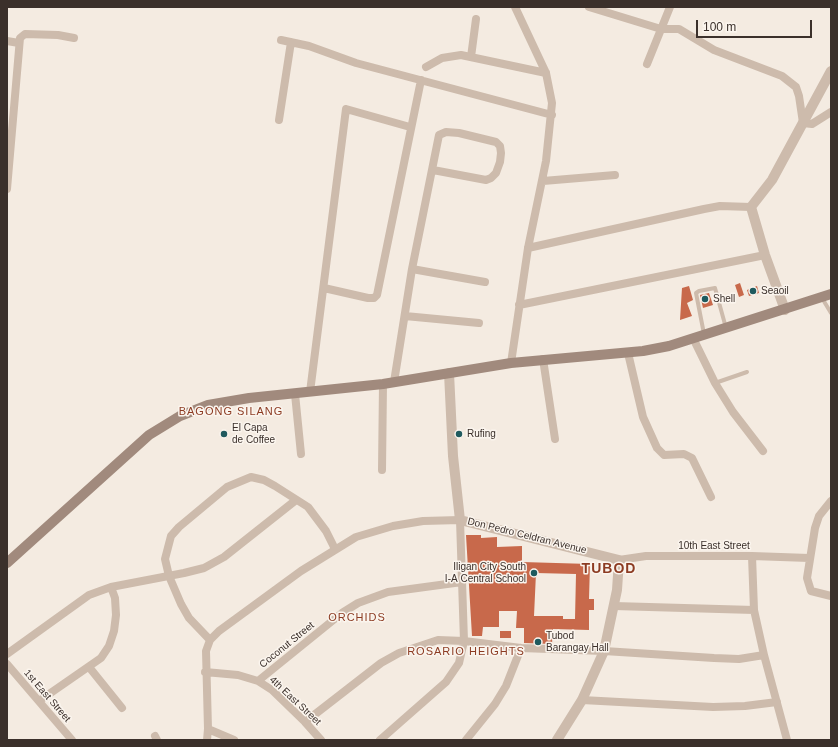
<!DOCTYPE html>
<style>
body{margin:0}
#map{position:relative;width:838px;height:747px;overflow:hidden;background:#f4ebe1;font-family:Arial,sans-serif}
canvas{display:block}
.frame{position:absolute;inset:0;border:8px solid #3b302b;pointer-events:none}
.scale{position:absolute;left:696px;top:20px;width:116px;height:18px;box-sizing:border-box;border:2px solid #3b302b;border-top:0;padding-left:5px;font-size:12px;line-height:14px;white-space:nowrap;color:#3b302b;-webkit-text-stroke:3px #fbf5ee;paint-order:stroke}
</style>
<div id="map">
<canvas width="838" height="747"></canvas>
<div class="frame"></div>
<div class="scale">100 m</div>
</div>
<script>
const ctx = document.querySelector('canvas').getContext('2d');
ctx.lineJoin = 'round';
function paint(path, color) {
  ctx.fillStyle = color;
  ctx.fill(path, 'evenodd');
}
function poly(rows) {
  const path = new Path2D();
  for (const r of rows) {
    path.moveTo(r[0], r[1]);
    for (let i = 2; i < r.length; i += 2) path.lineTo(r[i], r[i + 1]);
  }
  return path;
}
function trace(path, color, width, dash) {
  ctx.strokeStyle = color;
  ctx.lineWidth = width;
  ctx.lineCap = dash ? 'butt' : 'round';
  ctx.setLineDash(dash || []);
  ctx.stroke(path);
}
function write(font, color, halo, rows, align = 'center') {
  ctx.font = font + ' Arial,sans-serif';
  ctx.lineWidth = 3;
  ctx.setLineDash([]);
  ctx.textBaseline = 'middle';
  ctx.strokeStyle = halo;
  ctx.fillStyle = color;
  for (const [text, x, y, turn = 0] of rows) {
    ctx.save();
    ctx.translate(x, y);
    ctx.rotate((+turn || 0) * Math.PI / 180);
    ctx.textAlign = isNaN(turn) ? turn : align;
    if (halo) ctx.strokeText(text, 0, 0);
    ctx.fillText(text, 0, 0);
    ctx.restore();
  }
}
paint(poly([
 [740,283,744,295,739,297,735,285],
 [689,286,693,300,687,303,692,316,680,320,682,288],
 [757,286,759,293,749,296,747,290],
 [709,293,713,305,703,308,700,295],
 [466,535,481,535,481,538,497,537,497,547,522,546,522,562,590,564,589,599,594,599,594,610,589,610,589,630,553,629,552,644,524,643,524,628,516,628,517,611,499,611,499,627,483,627,482,636,472,636],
 [536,573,576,574,575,619,563,619,563,616,534,616],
 [500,631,511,631,511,638,500,638]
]), '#c8694b');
trace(poly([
 [822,298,831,313],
 [704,334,696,293,699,291,715,288,726,328],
 [715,383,747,372]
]), '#cdbbac', 4);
trace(poly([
 [589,7,661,29,679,29,714,50,782,76,796,87,799,96,803,123,812,124,831,112],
 [281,40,309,46,356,63,552,115],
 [7,41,19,43],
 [471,57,476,19],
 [647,64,670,7],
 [426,67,442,58,461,55,546,73],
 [279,120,291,42],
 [543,181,615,175],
 [7,189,20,38,25,34,58,35,74,38],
 [528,248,704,209,720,206,751,207],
 [412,269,485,282],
 [324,288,368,298,374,298,377,295,421,80],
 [519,305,765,255],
 [405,316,479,323],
 [693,338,715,383,733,412,763,451],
 [628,353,643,417,657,448,664,455,684,454,692,458,711,497],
 [543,359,555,439],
 [511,363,528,248,546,161,552,103,546,73,515,7],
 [394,382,412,269,439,135,446,132,459,133,496,142,500,146,501,153,500,162,496,173,491,178,486,180,433,170],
 [310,392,346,109,410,127],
 [295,394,301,454],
 [382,470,383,384],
 [831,501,819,516,815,528,807,578,811,591,831,596],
 [752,556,754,610,764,655,787,740],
 [619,560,646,556,752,556,809,558],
 [614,606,754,610],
 [210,640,189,618,181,604,169,576,165,559,171,536,179,527,227,487,251,477,264,480,275,486,308,507,326,531,335,549],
 [7,654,89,595,111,587,184,573,204,568,224,557,296,500],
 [7,664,72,740],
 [89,667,122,708],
 [205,672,238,675,258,681,272,690,305,722,321,740],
 [258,681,342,613,358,603,388,592,462,582],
 [582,700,713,707,745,706,777,702],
 [39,701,101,658,109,646,114,631,116,615,115,598,111,587],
 [305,722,381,663,399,653,438,640,464,641,521,648,604,651,714,658,739,659,764,655],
 [208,729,234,740],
 [155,736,157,740],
 [207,740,208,729,206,651,210,640,219,631,301,571,356,537,393,526,423,521,460,520,464,641,459,663,446,682,380,740],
 [466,740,495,704,506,686,521,648]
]), '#cdbbac', 8);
trace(poly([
 [785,310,765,255,751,207,772,180,831,71],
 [449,373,453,456,460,520,619,560,617,590,604,651,582,700,557,740]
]), '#cdbbac', 10);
trace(poly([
 [7,563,149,435,180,416,208,405,249,398,383,384,511,363,643,351,669,346,831,294]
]), '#a18a7d', 10);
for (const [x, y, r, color] of [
 [753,291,4,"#1f5a5e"],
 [705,299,4,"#1f5a5e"],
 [224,434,4,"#1f5a5e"],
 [459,434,4,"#1f5a5e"],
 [534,573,4,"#1f5a5e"],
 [538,642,4,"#1f5a5e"]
]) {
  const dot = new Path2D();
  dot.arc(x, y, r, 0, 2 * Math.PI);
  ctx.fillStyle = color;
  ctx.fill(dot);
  trace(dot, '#fbf5ee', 1.5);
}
write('10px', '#3b302b', '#fbf5ee', [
 ["Seaoil",761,291],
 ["Shell",713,299],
 ["El Capa",232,428],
 ["de Coffee",232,440],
 ["Rufing",467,434],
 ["Iligan City South",526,567,"right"],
 ["I-A Central School",526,579,"right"],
 ["Tubod",546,636],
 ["Barangay Hall",546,648]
], 'left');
write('10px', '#3b302b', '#fbf5ee', [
 ["Don Pedro Celdran Avenue",527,536,14],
 ["10th East Street",714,546],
 ["Coconut Street",287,645,-39],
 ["1st East Street",47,696,49],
 ["4th East Street",295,701,43]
]);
ctx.letterSpacing = '1px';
write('11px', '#8c3b22', '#fbf5ee', [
 ["BAGONG SILANG",231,412],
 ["ORCHIDS",357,618],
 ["ROSARIO HEIGHTS",466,652]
]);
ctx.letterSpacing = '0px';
ctx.letterSpacing = '1px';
write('bold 14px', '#8c3b22', '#fbf5ee', [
 ["TUBOD",609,569]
]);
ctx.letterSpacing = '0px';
</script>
